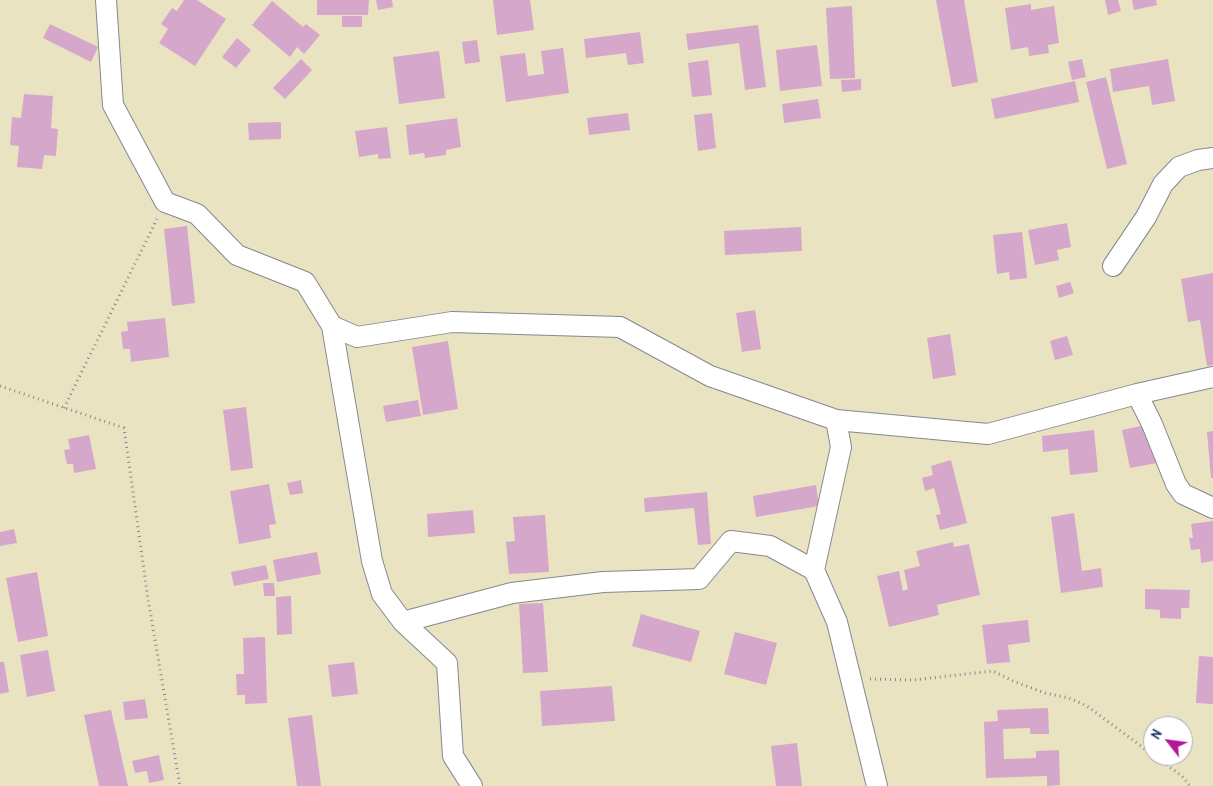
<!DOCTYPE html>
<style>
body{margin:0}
#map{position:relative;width:1213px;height:786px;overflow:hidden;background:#eae3c1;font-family:"Patrick Hand",sans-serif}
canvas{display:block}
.north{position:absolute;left:1143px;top:716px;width:50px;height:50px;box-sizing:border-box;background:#fff;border:1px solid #a4acbf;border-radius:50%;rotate:300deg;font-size:14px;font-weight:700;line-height:20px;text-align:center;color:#1b2f5e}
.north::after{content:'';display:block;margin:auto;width:18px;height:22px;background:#b5179e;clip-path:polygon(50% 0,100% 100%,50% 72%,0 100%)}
</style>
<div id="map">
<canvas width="1213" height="786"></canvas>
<div class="north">N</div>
</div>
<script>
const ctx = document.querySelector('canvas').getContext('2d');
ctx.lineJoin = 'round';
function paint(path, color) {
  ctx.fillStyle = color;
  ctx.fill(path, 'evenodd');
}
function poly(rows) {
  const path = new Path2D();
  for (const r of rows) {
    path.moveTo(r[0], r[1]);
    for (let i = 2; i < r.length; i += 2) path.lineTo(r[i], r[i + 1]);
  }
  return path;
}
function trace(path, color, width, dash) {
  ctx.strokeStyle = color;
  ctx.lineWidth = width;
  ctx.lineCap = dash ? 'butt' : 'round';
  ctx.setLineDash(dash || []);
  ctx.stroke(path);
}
paint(poly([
 [184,0,197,0,226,19,195,66,159,43,168,29,161,24,172,8,177,11],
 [317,0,369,0,368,15,317,15],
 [376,0,392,0,393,7,378,10],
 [493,0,530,0,534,30,497,35],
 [936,0,964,0,978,82,952,87],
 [1105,0,1118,0,1121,11,1108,15],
 [1132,0,1156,0,1157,5,1134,10],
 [272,1,303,27,306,24,320,35,304,54,297,47,290,57,252,25],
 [1031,4,1031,10,1054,6,1059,43,1048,45,1049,53,1029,56,1028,47,1011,50,1005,8],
 [852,6,855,78,830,79,826,8],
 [342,16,362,16,362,27,342,27],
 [50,24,98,47,91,62,43,38],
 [758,25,766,87,745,90,739,43,688,50,686,34],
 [640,32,644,63,628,65,626,53,586,58,584,39],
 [237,38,251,50,236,68,222,57],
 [477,40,480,62,465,64,462,42],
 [817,45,822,86,780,91,776,50],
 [563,48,569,93,506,102,500,56,525,53,528,76,544,74,541,51],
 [439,51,445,98,399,104,393,57],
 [301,59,312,70,285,99,273,88],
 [1082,59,1086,77,1072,80,1068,62],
 [1168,59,1175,101,1152,105,1149,86,1113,92,1110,69],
 [708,60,712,95,692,97,688,63],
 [1106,77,1127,164,1107,169,1086,82],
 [861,79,861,90,842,92,841,80],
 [1075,81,1079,102,995,119,991,99],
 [24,94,53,96,51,128,58,129,56,156,44,155,42,169,17,167,19,146,10,145,12,117,21,118],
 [818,99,821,118,784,123,782,104],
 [628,113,630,130,589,135,587,118],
 [712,113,716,148,698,151,694,115],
 [457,118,461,147,446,150,446,155,425,158,424,153,409,155,406,125],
 [281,122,281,139,249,140,248,123],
 [387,127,391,158,378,159,378,154,359,157,355,131],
 [1067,223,1071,247,1057,250,1059,260,1035,265,1028,230],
 [187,226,195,303,172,306,164,229],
 [801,227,802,251,725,255,724,231],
 [1022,232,1027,278,1010,280,1009,272,997,274,993,235],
 [1213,273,1213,365,1207,366,1200,320,1188,322,1181,279],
 [1070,282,1074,293,1059,298,1056,286],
 [755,310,761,349,742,352,736,313],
 [165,318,169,357,131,362,130,349,123,349,121,332,128,331,127,322],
 [950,334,956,375,933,379,927,338],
 [1067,336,1073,355,1055,360,1050,341],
 [448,341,458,409,423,415,412,347],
 [418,400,421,416,386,422,383,406],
 [246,407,253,468,231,471,223,410],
 [1150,424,1157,463,1130,468,1122,430],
 [1094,430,1098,472,1070,475,1068,449,1043,452,1042,436],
 [1213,431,1213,478,1211,478,1207,432],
 [89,435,96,469,74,473,73,464,67,464,64,450,70,449,68,439],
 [951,460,967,523,940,530,936,515,941,514,934,488,925,491,922,478,933,475,931,466],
 [301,480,303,493,290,495,287,483],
 [269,484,276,524,269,525,271,538,239,544,230,491],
 [816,485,819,506,756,517,753,496],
 [707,492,711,544,698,545,694,508,645,512,644,498],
 [473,510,475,533,428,537,427,514],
 [1074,513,1082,571,1101,568,1103,587,1061,593,1051,517],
 [545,515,549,572,509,574,506,542,515,541,513,517],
 [1213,521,1213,561,1201,563,1200,549,1191,550,1189,538,1193,538,1191,524],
 [14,529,17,543,0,546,0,532],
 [953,542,954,547,969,544,980,595,937,605,939,615,889,627,877,576,899,571,903,591,908,589,904,570,920,566,916,551],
 [317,552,321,574,277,582,273,560],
 [266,565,269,579,234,586,231,572],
 [37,572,48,636,18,642,6,578],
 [263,583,274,583,275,596,264,596],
 [1145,589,1190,590,1189,608,1181,608,1181,619,1160,618,1160,610,1145,609],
 [291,596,292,634,277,635,276,597],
 [543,603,548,672,523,673,519,604],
 [641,614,700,631,691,662,632,646],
 [1028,620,1030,642,1008,645,1010,662,987,664,982,625],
 [735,632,777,643,766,685,724,674],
 [265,637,267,703,245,704,245,695,237,695,236,674,244,674,243,638],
 [48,650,55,691,27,697,20,655],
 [1199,656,1213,657,1213,704,1196,703],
 [0,662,4,662,9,692,0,694],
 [354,662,358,694,332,697,328,665],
 [612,686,615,721,542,726,540,691],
 [145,699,148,718,125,720,123,702],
 [1048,708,1049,734,1030,734,1030,728,1003,729,1004,759,1036,758,1036,751,1059,750,1060,785,1047,786,1047,776,986,778,984,722,998,721,997,710],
 [111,710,128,786,99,786,84,715],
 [312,715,321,786,297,786,288,718],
 [797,743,802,786,776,786,771,746],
 [159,755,164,780,149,783,147,771,135,773,132,761]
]), '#d5a7ca');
const street = poly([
 [106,0,113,105,165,202,197,214,237,255,305,282,332,326,357,337,452,322,620,327,710,376,836,420,988,434,1137,394,1213,377],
 [1113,266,1146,217,1163,184,1179,167,1198,160,1213,158],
 [332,326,372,561,382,594,403,622,447,663,453,756,472,786],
 [1137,394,1152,424,1176,484,1183,494,1213,508],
 [836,420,841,447,814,570,837,622,877,786],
 [403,622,512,593,603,582,699,579,731,541,770,546,814,570]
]);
trace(street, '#828990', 22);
trace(poly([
 [0,386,124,428,148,599,180,786],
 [64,408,157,219],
 [870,679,913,680,993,671,1013,681,1045,693,1069,698,1087,706,1153,755],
 [1154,756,1182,776,1190,786]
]), '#828990', 3, [1, 4]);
trace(street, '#fff', 20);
</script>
